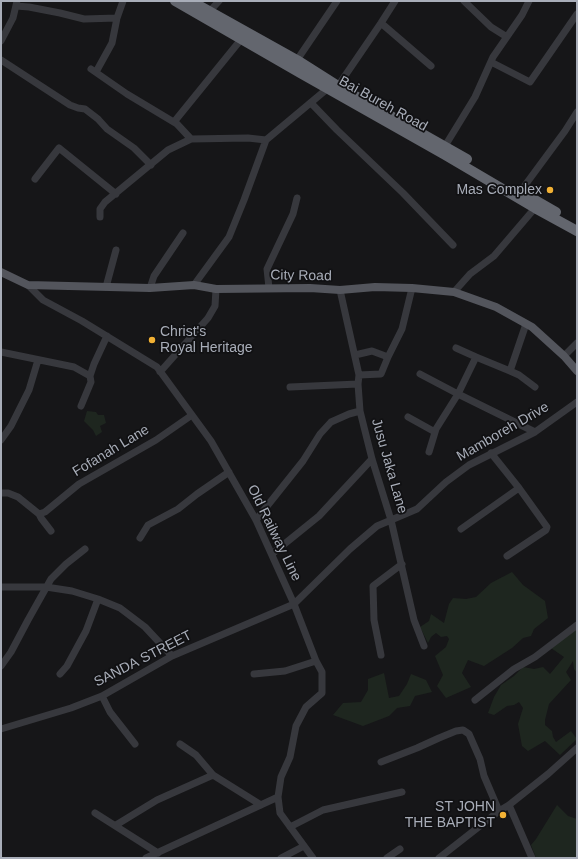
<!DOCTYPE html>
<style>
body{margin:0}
#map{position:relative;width:578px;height:859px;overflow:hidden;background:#161618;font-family:Helvetica,sans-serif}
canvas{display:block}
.frame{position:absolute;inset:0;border:2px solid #a8adb8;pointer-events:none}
</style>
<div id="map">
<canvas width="578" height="859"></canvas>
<div class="frame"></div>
</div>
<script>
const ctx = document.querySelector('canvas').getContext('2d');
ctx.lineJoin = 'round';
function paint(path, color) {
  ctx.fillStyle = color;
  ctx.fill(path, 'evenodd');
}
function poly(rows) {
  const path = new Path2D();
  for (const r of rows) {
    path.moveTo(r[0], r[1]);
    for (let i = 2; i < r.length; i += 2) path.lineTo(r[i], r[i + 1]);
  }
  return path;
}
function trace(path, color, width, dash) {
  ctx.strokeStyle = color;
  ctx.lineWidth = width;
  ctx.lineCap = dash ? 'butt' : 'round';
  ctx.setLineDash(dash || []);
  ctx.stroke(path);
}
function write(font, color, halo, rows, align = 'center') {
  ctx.font = font + ' Helvetica,sans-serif';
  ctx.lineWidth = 3.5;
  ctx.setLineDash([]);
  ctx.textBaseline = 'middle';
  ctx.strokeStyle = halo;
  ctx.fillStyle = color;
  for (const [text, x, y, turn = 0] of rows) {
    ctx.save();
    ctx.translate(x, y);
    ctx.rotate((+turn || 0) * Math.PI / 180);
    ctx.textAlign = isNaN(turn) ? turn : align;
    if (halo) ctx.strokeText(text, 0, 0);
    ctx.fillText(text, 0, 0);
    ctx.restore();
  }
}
paint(poly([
 [87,411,96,412,98,415,104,415,106,423,100,426,102,432,96,436,93,430,84,421],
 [512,572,523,585,545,601,548,618,534,629,531,636,523,638,512,648,484,666,468,660,462,673,471,687,446,698,437,686,443,675,435,656,446,647,449,639,447,636,441,637,436,633,431,637,428,643,420,627,429,621,431,614,444,623,449,604,453,598,466,599,476,597,491,583],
 [577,627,577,673,574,669,573,661,566,672,571,680,549,704,545,720,545,725,552,731,553,737,556,742,571,731,577,739,560,755,545,741,528,751,522,746,518,724,523,708,519,702,514,705,507,706,494,715,488,713,494,697,501,685,514,676,523,667,534,669,543,667,550,674,564,657,551,648],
 [384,673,389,698,399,696,407,684,411,674,426,680,432,692,415,696,410,706,397,708,389,716,363,726,333,715,343,703,361,702,368,690,368,679],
 [557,805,568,816,577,819,577,858,536,858,531,845,536,839]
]), '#1e261f');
trace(poly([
 [464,1,491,27,507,37],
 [16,6,29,7,60,13,84,19,117,18],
 [209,12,219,1],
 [381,23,431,66],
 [1,41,13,18,17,1],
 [1,60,70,105,78,108,85,109,98,119,107,129,134,148,151,165],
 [297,60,337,1],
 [491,62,530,82,577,14],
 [91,69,127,94,177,124,191,139],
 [96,72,112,43,117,18,123,1],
 [338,86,381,23,395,1],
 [311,103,337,130,403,193,453,245],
 [174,122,243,37],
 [445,146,475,97,493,57,522,15,529,1],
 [35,179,59,148,116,194],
 [520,192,565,131,577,112],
 [100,217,100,209,105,202,168,150,191,139,248,138,266,140,327,89],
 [28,285,43,300,82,321,157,367,211,441,256,520,294,604,316,661,322,672,322,693,306,707,296,726,290,757,281,777,278,797,280,813,313,858],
 [194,285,229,237,244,200,266,140],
 [106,287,116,250],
 [150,288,154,276,183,233],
 [269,288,267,269,293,214,297,198],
 [340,290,359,375,358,384,360,411,372,459,391,520,414,620,424,646],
 [454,292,470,274,494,256,535,208],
 [456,348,476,357],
 [1,352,74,367,90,376],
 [355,355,372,351,388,357,381,374,359,375],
 [564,356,577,343],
 [388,357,402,329,412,288],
 [510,371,519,375,535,387],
 [160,372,208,318,215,306,216,289],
 [420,374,458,394,476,357,510,371,526,324],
 [290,387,358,384],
 [81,406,91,382,90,376,94,364,107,336],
 [408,417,435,432],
 [1,440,11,426,29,390,38,360],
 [429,452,436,429,458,394,535,432],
 [1,493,8,493,18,497,39,514,45,512,79,484,156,440,192,415],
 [39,514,41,518,51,531],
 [256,520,303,461,320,434,331,422,349,414,360,411],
 [461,529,519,488,491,453],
 [140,538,148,525,178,509,197,494,229,472],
 [272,554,319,516,372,459],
 [507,556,546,530,547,527,519,488],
 [1,587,46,587,72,591,98,599,120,608,145,627,172,656],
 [381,655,374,620,373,586,402,564],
 [1,666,11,652,28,620,51,579,66,564,85,549],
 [60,674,67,666,86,631,98,599],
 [254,674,285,671,316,661],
 [102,696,110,712,135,744],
 [475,700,514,669,535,657,577,625],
 [1,729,71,708,102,696,172,656,294,604,350,549,377,526,417,509,446,482,469,465,535,432,577,402],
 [180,744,196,755,213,775],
 [381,762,417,748,439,738,456,731,463,730,469,734,480,759,484,776,499,811],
 [509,805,532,858],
 [95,813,158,853],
 [116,825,157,800,213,775,261,805],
 [290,827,323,810,402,792],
 [146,858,278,797],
 [281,858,304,846],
 [387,858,400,849],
 [439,858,499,811,509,805,548,774,577,748]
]), '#37383d', 7);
trace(poly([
 [1,272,28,285,150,288,194,285,216,289,310,288,340,290,375,287,412,288,454,292,496,307,532,327,564,356,577,371]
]), '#53555c', 8);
trace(poly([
 [175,1,300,73,445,155,535,208,577,231],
 [191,1,297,60,338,86,467,159],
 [523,193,556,212]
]), '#63666e', 10);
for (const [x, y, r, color] of [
 [550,190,4,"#f2b134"],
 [152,340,4,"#f2b134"],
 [503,815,4,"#f2b134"]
]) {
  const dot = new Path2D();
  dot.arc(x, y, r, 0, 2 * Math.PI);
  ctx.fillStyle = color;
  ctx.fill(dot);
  trace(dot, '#111113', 1.5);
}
write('14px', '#a8adb8', '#111113', [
 ["Bai Bureh Road",383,104,29],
 ["City Road",301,276,1],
 ["Mamboreh Drive",503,432,-30],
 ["Fofanah Lane",111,451,-31],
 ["Jusu Jaka Lane",389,466,74],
 ["Old Railway Line",274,533,64],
 ["SANDA STREET",143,659,-27]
]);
write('14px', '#a8adb8', '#111113', [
 ["Mas Complex",542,190],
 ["Christ's",160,332,"left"],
 ["Royal Heritage",160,348,"left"],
 ["ST JOHN",495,807],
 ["THE BAPTIST",495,823]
], 'right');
</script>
